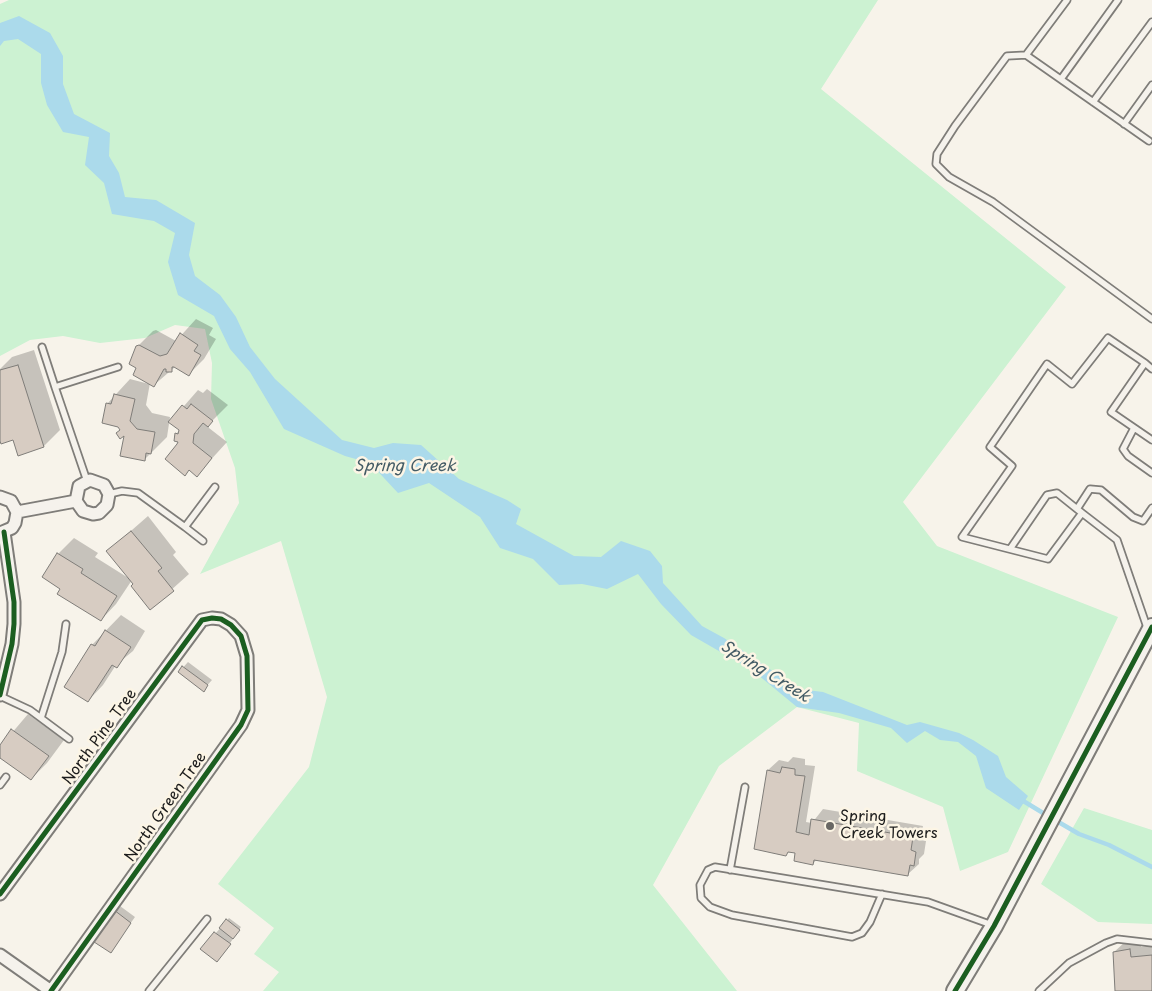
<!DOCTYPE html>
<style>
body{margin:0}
canvas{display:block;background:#f7f3ea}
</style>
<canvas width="1152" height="991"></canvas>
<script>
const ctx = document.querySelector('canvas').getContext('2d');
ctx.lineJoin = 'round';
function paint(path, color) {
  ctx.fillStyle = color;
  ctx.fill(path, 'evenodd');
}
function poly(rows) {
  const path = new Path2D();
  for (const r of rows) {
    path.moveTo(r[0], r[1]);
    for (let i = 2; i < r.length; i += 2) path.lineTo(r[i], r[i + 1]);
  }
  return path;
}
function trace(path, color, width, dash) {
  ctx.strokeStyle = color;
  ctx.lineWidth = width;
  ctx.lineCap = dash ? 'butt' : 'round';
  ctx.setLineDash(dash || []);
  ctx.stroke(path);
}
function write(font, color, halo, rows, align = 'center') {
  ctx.font = font + ' "Playpen Sans",sans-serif';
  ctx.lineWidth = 5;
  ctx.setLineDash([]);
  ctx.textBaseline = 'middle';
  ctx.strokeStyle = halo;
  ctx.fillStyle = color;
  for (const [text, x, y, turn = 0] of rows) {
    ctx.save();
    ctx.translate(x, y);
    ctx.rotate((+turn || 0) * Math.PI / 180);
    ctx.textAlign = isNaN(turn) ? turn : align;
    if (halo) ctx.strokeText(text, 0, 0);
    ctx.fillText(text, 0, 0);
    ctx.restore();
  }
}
paint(poly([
 [9,0,878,0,821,89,1066,287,903,502,937,546,1118,617,1008,852,960,871,943,807,857,771,859,723,797,707,719,766,653,885,737,991,263,991,279,972,254,954,274,928,218,884,309,767,327,697,281,541,200,574,239,503,235,468,211,399,212,363,205,329,175,325,145,338,100,343,63,336,30,340,0,356,0,4],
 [1084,808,1152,830,1152,924,1098,922,1041,884]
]), '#ccf2d2');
paint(poly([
 [19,16,50,33,63,56,63,84,74,114,110,133,109,156,119,173,125,197,156,200,195,223,189,255,195,276,220,295,236,317,250,347,275,379,342,440,374,448,393,443,421,445,459,479,507,500,521,509,516,524,574,556,601,557,621,541,650,551,662,566,663,583,702,626,724,638,799,689,823,692,907,725,920,722,959,733,973,740,998,756,1006,777,1028,796,1019,810,986,788,976,756,958,742,940,740,925,731,907,743,891,728,839,713,797,707,752,670,691,635,661,604,638,574,607,589,582,584,559,585,533,559,500,548,480,517,429,483,398,493,370,463,345,456,284,429,250,372,230,349,214,316,178,295,168,262,175,233,154,221,112,214,104,183,85,165,89,137,63,132,47,105,41,83,41,54,18,39,4,41,0,46,0,23]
]), '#abdaeb');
paint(poly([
 [196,319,213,328,209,335,216,339,204,359,188,375,175,367,154,385,150,383,146,405,152,413,170,417,167,437,144,460,121,430,107,404,130,379,149,384,138,368,137,347,153,331,156,330,176,341],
 [34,350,60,430,44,446,19,454,14,438,0,437,0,369,12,357],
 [207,389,228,405,209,424,209,428,227,442,197,475,179,444,176,434,180,430,170,422,198,390,203,393],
 [148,516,176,552,173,555,189,574,150,609,132,580,116,604,101,620,62,589,58,554,74,538,98,553,95,557,130,579,108,551],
 [121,615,145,631,133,651,116,665,103,685,88,701,92,645],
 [188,662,212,680,203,690,179,672],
 [28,714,64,740,47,763,31,779,0,756,0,747],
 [793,757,805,759,805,765,815,766,806,822,812,823,823,809,923,826,920,840,926,841,924,854,919,859,919,864,908,874,817,859,813,864,796,852,789,851,786,854,755,848,768,770,779,760,788,762],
 [120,906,135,917,110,952,115,911],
 [229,918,241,927,222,955,202,949],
 [1140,939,1141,947,1152,946,1152,991,1116,991,1114,952,1125,942]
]), '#0003');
trace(poly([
 [1020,799,1048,816],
 [1055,820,1079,834,1109,845,1152,867]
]), '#abdaeb', 4.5);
const building = poly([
 [180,333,198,345,194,351,201,355,189,376,174,367,172,367,172,372,166,372,166,369,164,369,154,387,133,375,136,368,129,364,136,346,139,345,160,356,167,354,180,333],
 [18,365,44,447,18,456,13,440,1,444,0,441,0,370,18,365],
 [114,394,135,399,130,421,137,429,155,432,151,454,146,453,145,461,120,456,124,436,120,439,116,433,120,430,118,427,102,423,106,403,111,404,114,394],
 [191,404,213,421,208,427,203,423,194,434,193,443,212,458,197,477,189,470,185,476,165,459,177,444,178,442,174,441,175,433,178,434,179,430,168,422,182,405,187,409,191,404],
 [131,531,162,568,158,571,174,591,150,610,131,586,133,584,106,551,131,531],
 [57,553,83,569,81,573,117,596,101,621,57,594,60,589,42,577,57,553],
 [105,630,131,647,117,668,112,665,88,702,64,687,91,644,95,646,105,630],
 [182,666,208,685,204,692,178,672,182,666],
 [11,729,49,756,31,780,0,758,0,745,11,729],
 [782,767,795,769,795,775,805,776,796,832,809,835,811,819,913,837,911,850,916,852,914,866,910,865,908,876,814,860,813,865,794,861,795,853,788,852,786,856,754,849,767,770,780,773,782,767],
 [114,910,131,923,111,953,91,940,114,910],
 [226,919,240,930,233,939,219,928,226,919],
 [214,932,231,944,217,962,200,949,214,932],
 [1130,949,1131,957,1152,955,1152,991,1115,991,1113,952,1130,949]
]);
paint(building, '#d7ccc2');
trace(building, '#7f7d79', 1);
const lane = poly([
 [1067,0,1026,55,1149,141],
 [1026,55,1007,56,955,126,937,154,936,164,949,177,993,202,1152,319],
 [1061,79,1118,0],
 [1093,102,1152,22],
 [1124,124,1152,85],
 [42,347,55,387],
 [1145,363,1152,369],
 [1134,428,1123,449,1128,456,1152,473],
 [87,481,55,387,118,367],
 [109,494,122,491,138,493,185,527,215,487],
 [1077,509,1090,489,1101,490,1133,517,1143,521,1152,508],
 [185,527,203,541],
 [1010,549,1047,495,1057,493,1082,513],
 [1148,630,1117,540,1082,513,1048,559,962,537,1012,466,990,447,1047,364,1072,384,1108,338,1145,363,1111,412,1152,440],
 [0,696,30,710,69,739],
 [41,718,62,652,66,624],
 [0,785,6,777],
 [730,870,745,787],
 [882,894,870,922,862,933,852,937,732,915,710,907,701,898,700,885,708,870,715,867,928,902,992,925],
 [149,991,207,919],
 [1039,991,1069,963,1106,943,1117,939,1152,943]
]);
const street = poly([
 [0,497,11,501,17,512,15,523,12,528,0,533],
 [17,512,76,501,79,486,90,480,104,485,109,494,107,505,99,513,93,514,83,511,76,501],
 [0,695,12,644,14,624,14,602,4,532],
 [0,894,202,620,212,618,221,619,231,625,241,636,247,656,248,710,241,725,51,991],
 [0,955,51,991]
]);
const secondary = poly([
 [955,991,994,926,1152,627]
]);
trace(lane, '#7f7d79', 9);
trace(street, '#7f7d79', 15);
trace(secondary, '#7f7d79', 20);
trace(lane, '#f5f2ec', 5.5);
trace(street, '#f5f2ec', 11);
trace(secondary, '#f5f2ec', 16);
trace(poly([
 [0,695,12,644,14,624,14,602,4,532],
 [0,894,202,620,212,618,221,619,231,625,241,636,247,656,248,710,241,725,51,991],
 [955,991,994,926,1152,627]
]), '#1b5e20', 5);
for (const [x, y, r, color] of [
 [830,826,5,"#696764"]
]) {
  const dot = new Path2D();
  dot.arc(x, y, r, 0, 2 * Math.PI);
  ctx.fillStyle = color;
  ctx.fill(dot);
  trace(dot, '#fcf5e5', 2);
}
write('15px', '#1c1c1c', '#fcf5e5', [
 ["North Pine Tree",100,737,-54],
 ["North Green Tree",166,807,-55]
]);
write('15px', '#1c1c1c', '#fcf5e5', [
 ["Spring",840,817],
 ["Creek Towers",840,834]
], 'left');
write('italic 16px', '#435b65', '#fcf5e5', [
 ["Spring Creek",405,467],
 ["Spring Creek",765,672,32]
]);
</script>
